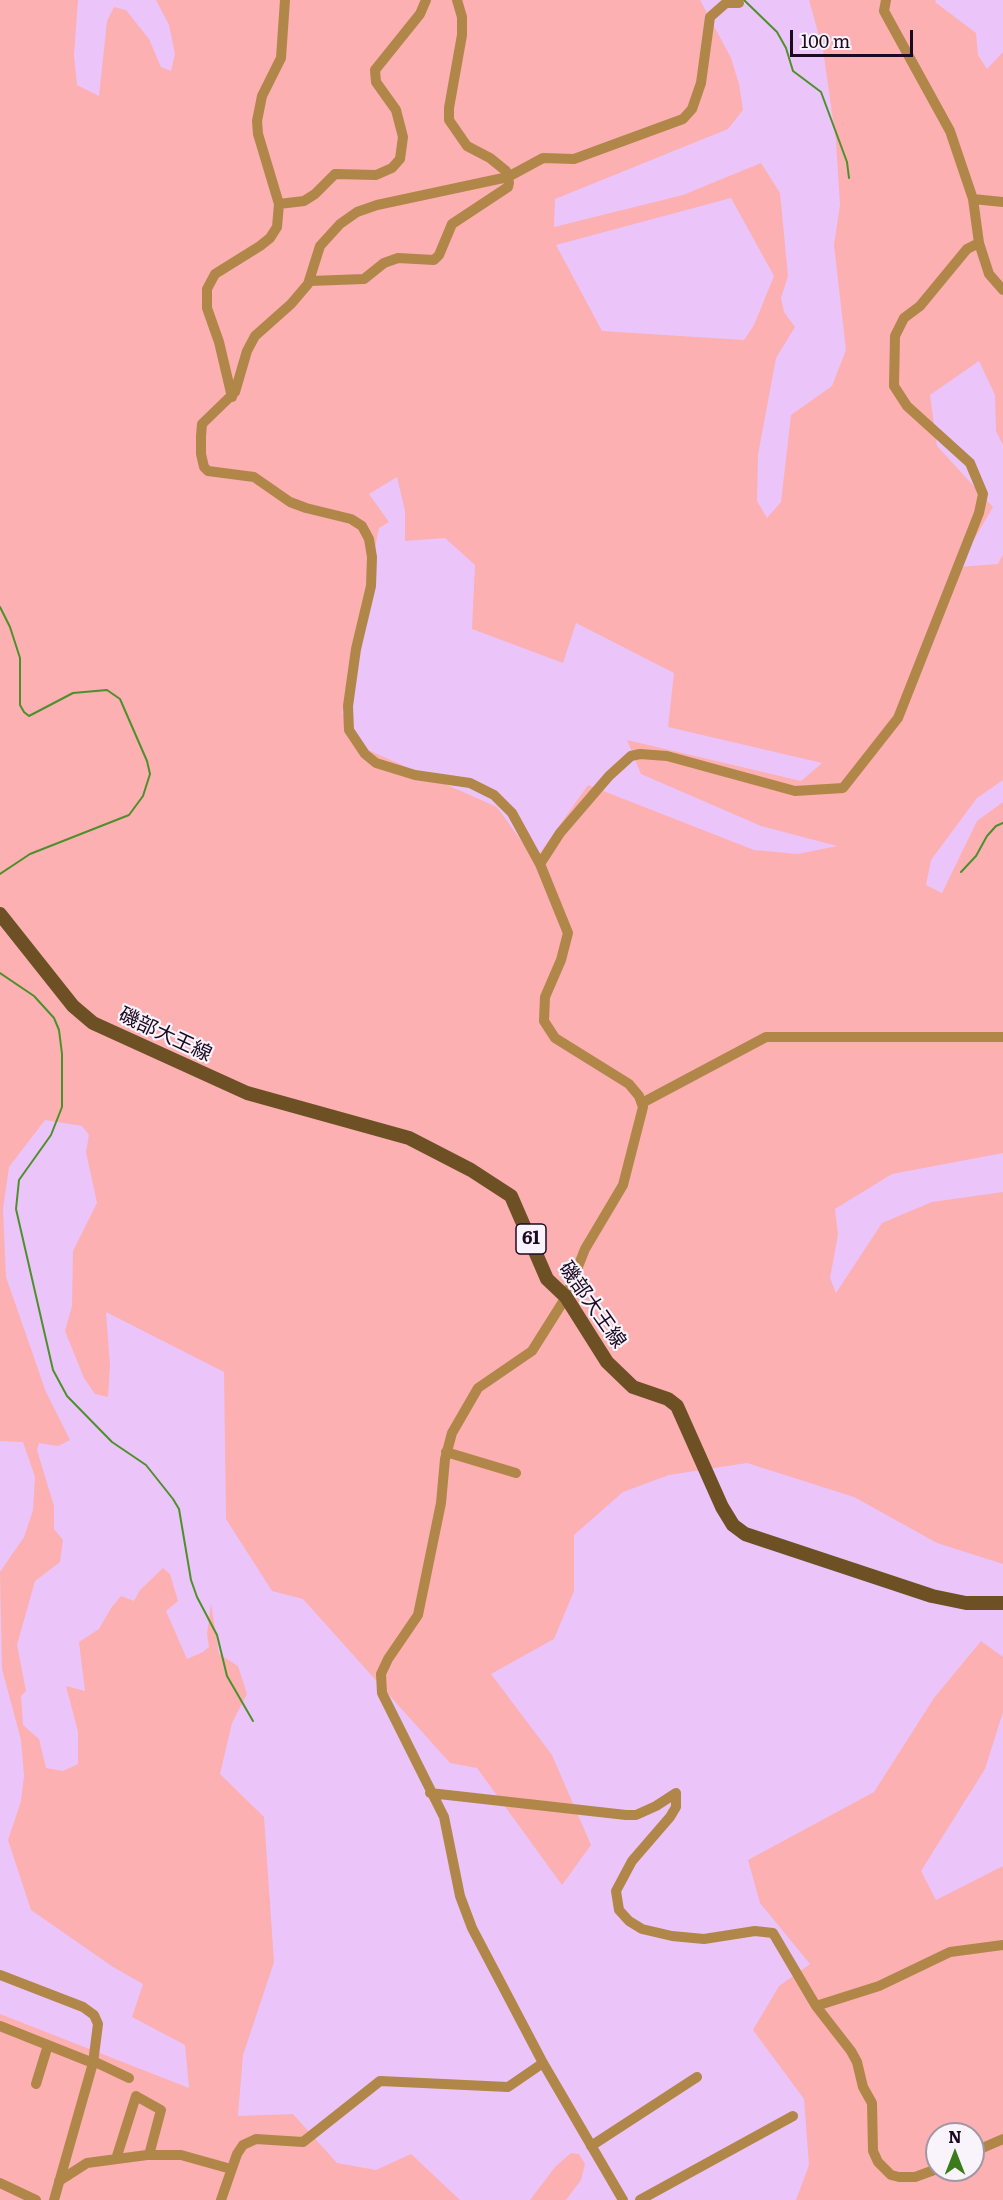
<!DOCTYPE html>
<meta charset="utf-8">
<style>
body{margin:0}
#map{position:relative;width:1003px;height:2200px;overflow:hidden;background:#ebc5f9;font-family:Literata,serif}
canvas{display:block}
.north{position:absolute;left:925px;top:2122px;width:60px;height:60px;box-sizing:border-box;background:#f9f4fb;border:2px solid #a196a4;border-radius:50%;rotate:0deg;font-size:16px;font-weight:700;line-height:24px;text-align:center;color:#1c0a22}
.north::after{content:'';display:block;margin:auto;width:21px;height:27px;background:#3c7b19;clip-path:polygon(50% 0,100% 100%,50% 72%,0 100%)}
.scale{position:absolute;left:790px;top:30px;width:123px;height:27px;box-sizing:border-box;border:3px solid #1c0a22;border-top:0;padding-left:8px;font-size:18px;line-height:21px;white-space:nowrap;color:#1c0a22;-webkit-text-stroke:4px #f9f4fb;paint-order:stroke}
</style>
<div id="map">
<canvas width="1003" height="2200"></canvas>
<div class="north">N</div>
<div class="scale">100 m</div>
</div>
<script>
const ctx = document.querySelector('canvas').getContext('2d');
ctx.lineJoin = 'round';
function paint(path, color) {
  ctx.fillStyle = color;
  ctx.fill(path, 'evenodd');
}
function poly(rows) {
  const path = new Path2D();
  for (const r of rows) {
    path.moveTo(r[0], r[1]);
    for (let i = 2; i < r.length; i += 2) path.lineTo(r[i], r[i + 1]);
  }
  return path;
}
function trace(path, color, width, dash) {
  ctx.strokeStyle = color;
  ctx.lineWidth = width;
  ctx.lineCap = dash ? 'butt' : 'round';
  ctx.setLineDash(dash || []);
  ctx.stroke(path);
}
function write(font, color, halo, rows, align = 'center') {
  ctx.font = font + ' Literata,"Noto Sans JP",serif';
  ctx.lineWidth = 4.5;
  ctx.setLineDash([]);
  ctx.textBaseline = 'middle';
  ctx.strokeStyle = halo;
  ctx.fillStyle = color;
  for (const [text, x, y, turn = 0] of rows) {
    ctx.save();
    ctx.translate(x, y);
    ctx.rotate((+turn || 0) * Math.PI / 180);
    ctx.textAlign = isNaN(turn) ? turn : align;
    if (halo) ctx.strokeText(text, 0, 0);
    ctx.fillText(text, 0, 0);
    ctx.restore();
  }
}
paint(poly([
 [0,0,78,0,74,55,77,85,99,96,107,21,114,7,126,10,149,39,161,67,171,71,175,54,169,25,156,0,700,0,731,58,739,84,743,110,728,129,555,199,554,227,683,195,761,163,780,193,788,276,781,298,784,312,795,327,776,358,758,455,757,501,767,518,781,502,791,415,832,386,846,350,834,245,840,205,836,141,823,50,809,0,936,0,935,2,976,33,978,55,987,69,1003,52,1003,445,996,431,995,395,979,361,930,395,937,446,993,507,958,567,998,564,1003,554,1003,780,977,798,931,860,926,885,942,893,977,821,1003,802,1003,1153,892,1174,835,1209,838,1235,830,1278,836,1293,882,1223,932,1202,1003,1192,1003,1564,937,1543,854,1497,747,1463,669,1475,623,1492,574,1535,574,1591,554,1639,491,1674,552,1755,591,1845,562,1885,477,1768,450,1763,303,1599,272,1591,226,1519,224,1372,106,1312,110,1366,108,1397,95,1394,84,1378,65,1331,72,1306,73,1251,97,1203,86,1152,89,1135,82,1126,45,1120,9,1167,3,1209,6,1277,46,1392,70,1440,58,1446,39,1443,37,1450,54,1506,54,1529,63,1540,60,1562,35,1581,17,1645,26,1691,21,1696,23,1725,39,1739,46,1768,63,1771,78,1764,78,1732,66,1686,85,1691,79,1642,99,1629,111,1608,121,1596,134,1601,140,1590,163,1568,170,1574,178,1601,166,1611,187,1659,203,1652,209,1647,207,1634,211,1603,219,1654,238,1666,247,1694,232,1723,220,1774,264,1817,274,1962,243,2055,238,2116,293,2114,337,2163,376,2170,411,2154,460,2200,0,2200,0,2014,189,2088,185,2045,132,2017,143,1984,113,1967,31,1910,8,1840,21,1801,24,1776,21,1740,2,1669,0,1572,24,1537,33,1510,35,1477,23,1442,0,1441],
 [731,198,774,276,754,325,744,340,602,331,556,245],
 [397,477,405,511,405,541,445,538,475,565,472,629,563,663,576,623,674,673,668,727,822,763,801,781,627,740,641,774,761,826,837,846,798,854,754,850,588,785,535,860,497,807,359,746,342,713,379,528,389,522,369,494],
 [981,1641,1003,1657,1003,1712,985,1769,921,1871,936,1900,1003,1866,1003,2200,796,2200,809,2165,804,2099,753,2030,779,1986,810,1964,760,1903,748,1860,874,1792,934,1698],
 [937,2134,973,2134,973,2170,937,2170],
 [571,2153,579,2154,585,2164,581,2180,566,2200,530,2200,555,2167]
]), '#fcb0b2');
trace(poly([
 [744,0,777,32,786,48,793,71,821,92,847,162,849,178],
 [0,607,10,627,20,658,20,705,24,712,29,716,73,693,107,690,120,699,147,761,150,774,143,796,129,815,30,854,0,874],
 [961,872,976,856,987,836,996,826,1003,823],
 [0,973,34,996,54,1018,59,1030,62,1054,62,1107,51,1135,19,1180,16,1209,53,1370,67,1396,112,1442,146,1465,173,1499,179,1509,191,1580,197,1597,217,1635,227,1676,253,1721]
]), '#4d902b', 2);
trace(poly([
 [886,0,884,11,950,131,973,199,979,243,989,274,1003,290],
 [973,199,1003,202],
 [279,204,304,201,315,194,335,174,376,175,392,168,400,159,403,137,396,110,376,82,375,70,420,14,426,0],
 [310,281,364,279,384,263,398,258,434,260,439,255,452,224,508,187,509,183,506,171,490,158,467,146,449,120,449,108,462,35,462,17,457,0],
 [232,397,219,342,207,308,207,289,215,274,260,246,270,238,277,227,279,204,258,134,257,121,262,96,281,58,285,0],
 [540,864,560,833,609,776,631,756,640,754,667,756,795,791,843,788,898,718,979,513,983,494,970,463,907,406,894,386,895,336,904,318,920,306,967,249,979,243],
 [642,1103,766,1037,1003,1037],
 [446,1452,516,1473],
 [430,1793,626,1815,636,1815,656,1806,676,1793,676,1807,670,1817,632,1861,616,1891,619,1910,629,1921,642,1929,672,1936,704,1939,755,1931,773,1933,816,2006,851,2051,857,2062,863,2087,872,2103,873,2151,878,2162,891,2175,899,2177,915,2177,937,2169],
 [0,1975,83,2007,94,2015,98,2024,93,2063,54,2200],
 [816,2006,879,1986,950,1952,1003,1945],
 [0,2026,93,2063],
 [93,2061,129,2078],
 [36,2084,48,2045],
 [591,2146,697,2077],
 [973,2152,1003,2139],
 [116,2159,136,2096,161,2110,149,2155],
 [59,2181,87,2163,147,2155,181,2155,231,2169],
 [0,2183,36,2200],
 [221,2200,237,2154,243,2145,256,2139,303,2142,380,2081,508,2087,543,2063],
 [623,2200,543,2063,472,1928,460,1896,444,1817,382,1693,381,1674,388,1659,418,1615,441,1503,445,1459,452,1433,478,1388,532,1351,566,1297,585,1249,623,1185,643,1107,639,1096,629,1084,555,1038,544,1021,545,997,561,960,568,933,540,864,512,813,494,795,470,783,415,775,376,763,365,754,349,730,348,706,356,649,371,586,372,557,369,539,362,526,351,519,306,508,290,502,254,477,208,471,204,467,201,454,201,436,202,424,235,392,247,351,255,336,291,304,308,284,320,246,340,224,357,212,377,205,508,177,543,158,574,159,683,119,692,109,701,83,710,17,726,3,739,3],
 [640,2200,793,2116]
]), '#b08748', 10);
trace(poly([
 [0,914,73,1006,93,1023,247,1093,409,1138,471,1170,511,1196,547,1279,566,1297,607,1362,633,1387,668,1399,677,1406,722,1507,733,1525,745,1534,932,1596,966,1603,1003,1603]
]), '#6d5124', 14);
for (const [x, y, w] of [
 [531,1239,30]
]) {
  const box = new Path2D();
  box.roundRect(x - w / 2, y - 15, w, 30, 4.5);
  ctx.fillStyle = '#f9f4fb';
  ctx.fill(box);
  trace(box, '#1c0a22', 1.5);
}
write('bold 18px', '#1c0a22', null, [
 ["61",531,1239]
]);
write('20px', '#1c0a22', '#f9f4fb', [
 ["磯部大王線",165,1035,25],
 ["磯部大王線",592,1305,55]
]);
</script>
